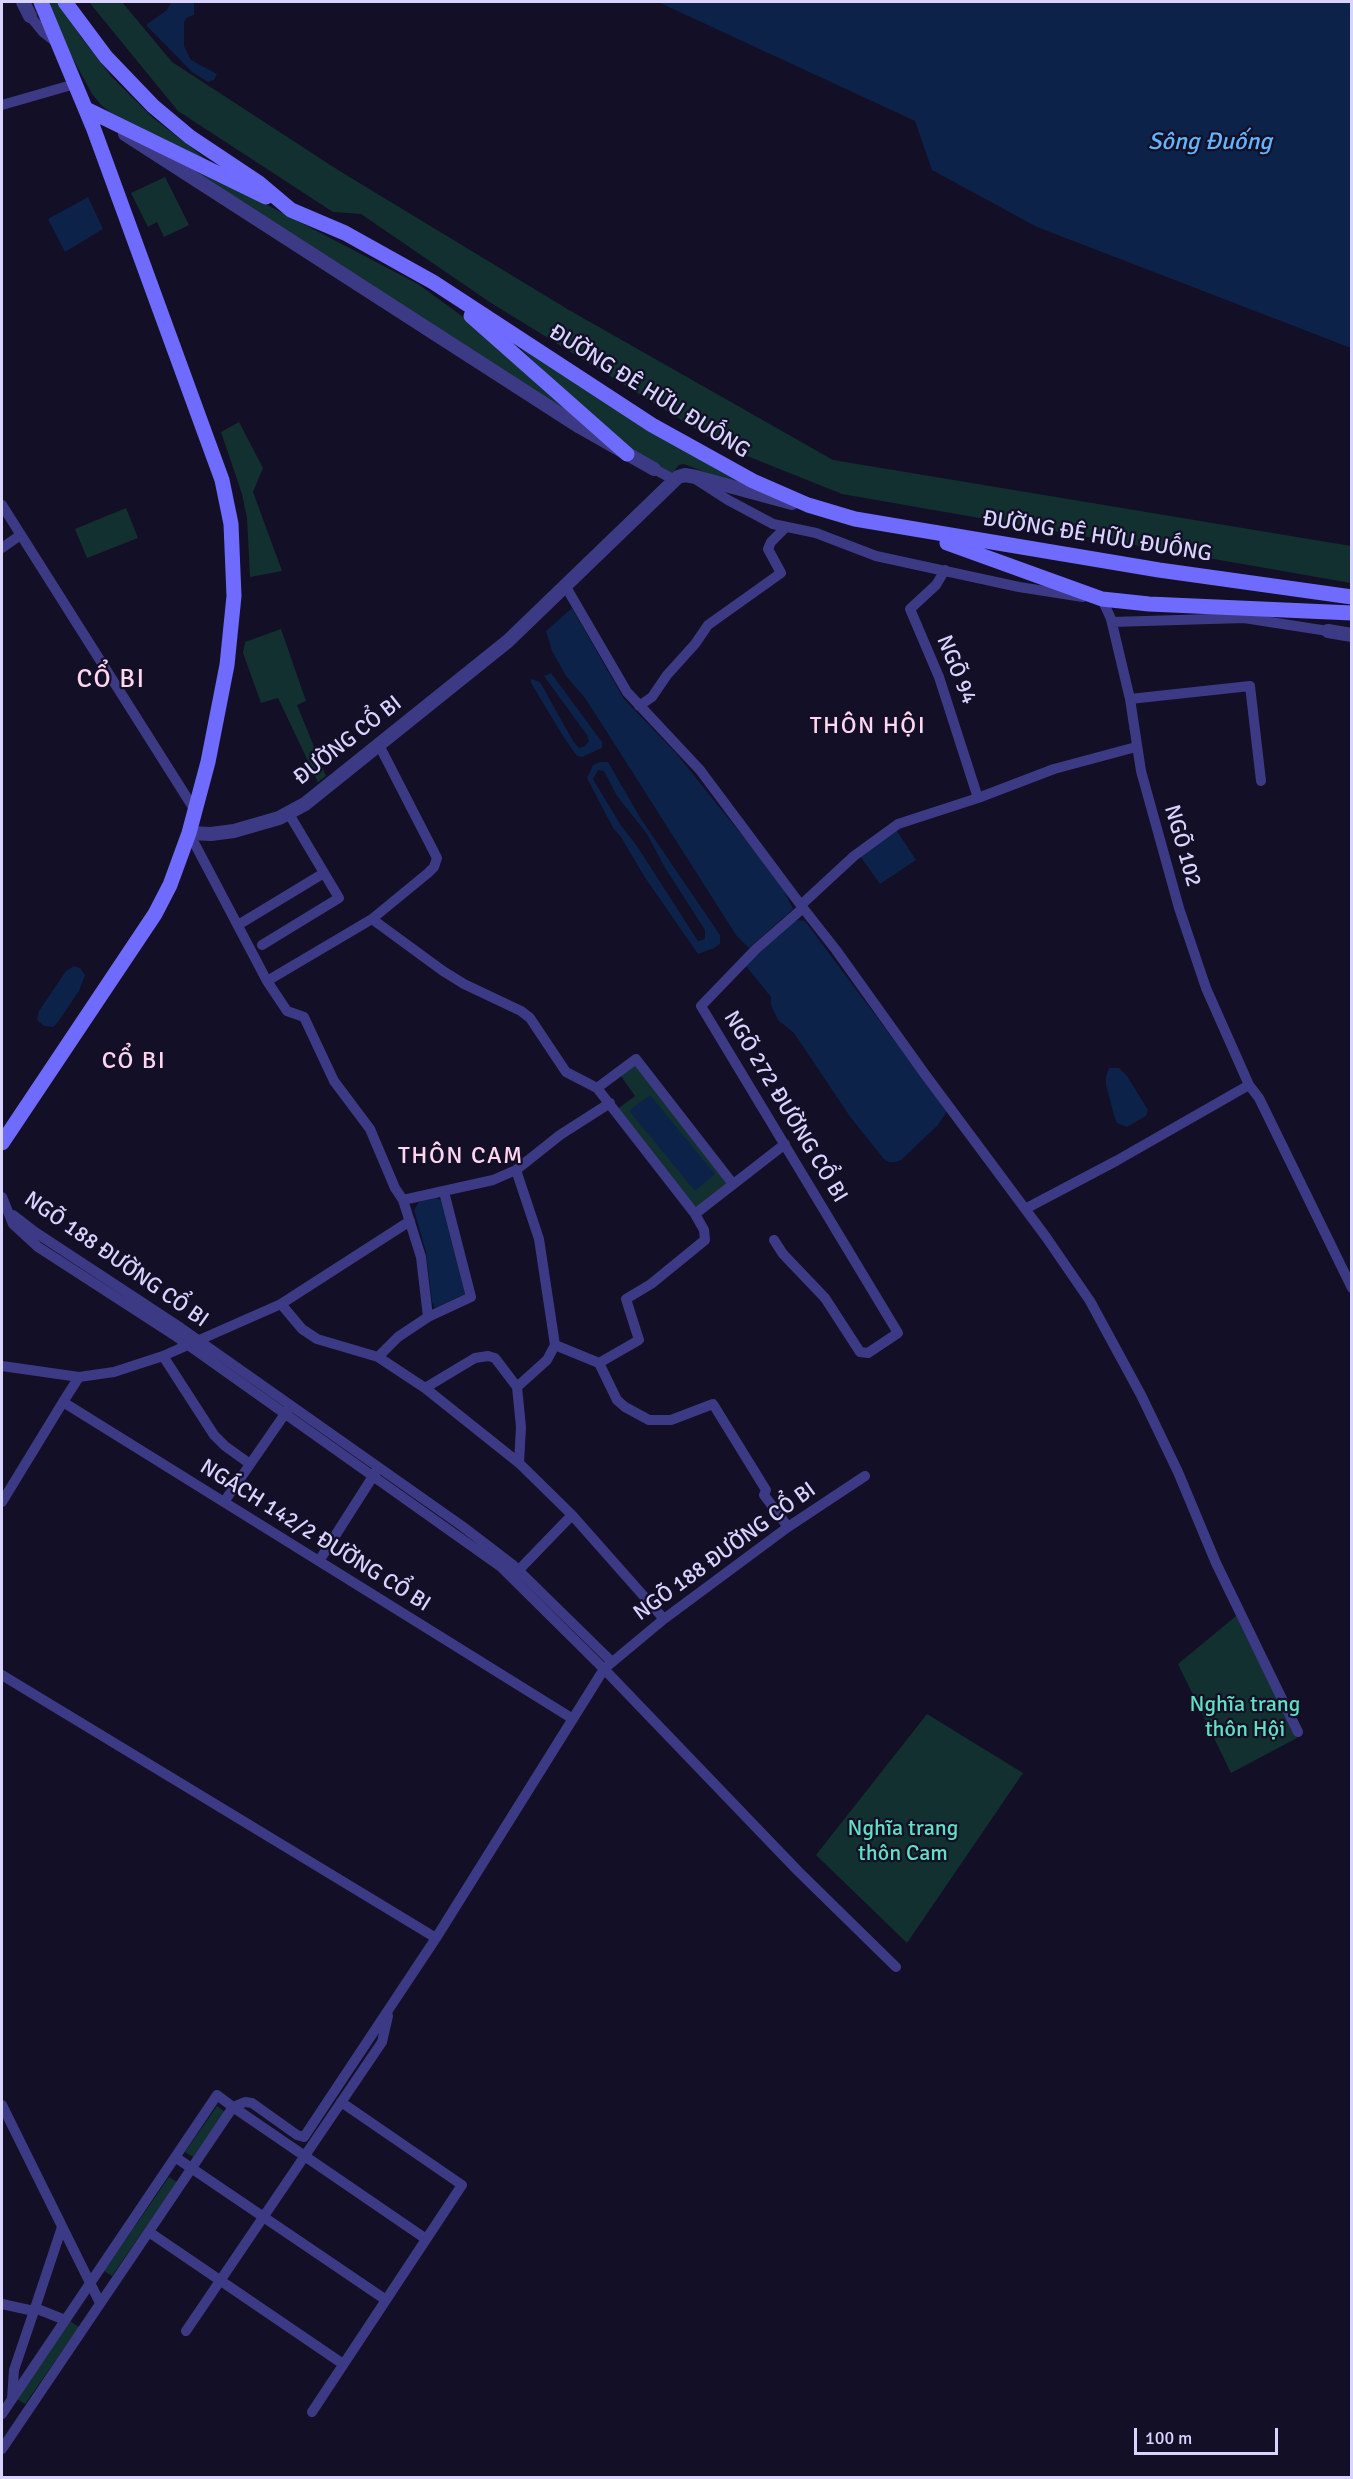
<!DOCTYPE html>
<meta charset="utf-8">
<style>
body{margin:0}
#map{position:relative;width:1353px;height:2479px;overflow:hidden;background:#130f26;font-family:Signika,sans-serif}
canvas{display:block}
.frame{position:absolute;inset:0;border:3px solid #d9d4ff;pointer-events:none}
.scale{position:absolute;left:1134px;top:2428px;width:144px;height:27px;box-sizing:border-box;border:3px solid #d9d4ff;border-top:0;padding-left:8px;font-size:18px;line-height:21px;white-space:nowrap;color:#d9d4ff;-webkit-text-stroke:4px #130f26;paint-order:stroke}
</style>
<div id="map">
<canvas width="1353" height="2479"></canvas>
<div class="frame"></div>
<div class="scale">100 m</div>
</div>
<script>
const ctx = document.querySelector('canvas').getContext('2d');
ctx.lineJoin = 'round';
function paint(path, color) {
  ctx.fillStyle = color;
  ctx.fill(path, 'evenodd');
}
function poly(rows) {
  const path = new Path2D();
  for (const r of rows) {
    path.moveTo(r[0], r[1]);
    for (let i = 2; i < r.length; i += 2) path.lineTo(r[i], r[i + 1]);
  }
  return path;
}
function trace(path, color, width, dash) {
  ctx.strokeStyle = color;
  ctx.lineWidth = width;
  ctx.lineCap = dash ? 'butt' : 'round';
  ctx.setLineDash(dash || []);
  ctx.stroke(path);
}
function write(font, color, halo, rows, align = 'center') {
  ctx.font = font + ' Signika,sans-serif';
  ctx.lineWidth = 4.5;
  ctx.setLineDash([]);
  ctx.textBaseline = 'middle';
  ctx.strokeStyle = halo;
  ctx.fillStyle = color;
  for (const [text, x, y, turn = 0] of rows) {
    ctx.save();
    ctx.translate(x, y);
    ctx.rotate((+turn || 0) * Math.PI / 180);
    ctx.textAlign = isNaN(turn) ? turn : align;
    if (halo) ctx.strokeText(text, 0, 0);
    ctx.fillText(text, 0, 0);
    ctx.restore();
  }
}
paint(poly([
 [49,2,58,2,81,37,112,77,152,117,224,173,114,115,102,106,92,94,65,44],
 [89,2,122,2,172,62,338,170,569,310,833,460,1351,546,1351,583,842,494,727,448,491,303,361,214,333,212,178,111],
 [151,144,418,284,474,325,586,427],
 [165,177,189,225,164,237,157,222,148,227,131,193],
 [517,345,771,492,714,476,684,464,679,465,671,475,638,456,592,417],
 [239,422,263,468,253,492,282,571,250,577,247,518,242,494,221,432],
 [126,508,138,538,87,558,75,529],
 [281,629,306,701,297,705,326,776,318,782,278,698,261,703,243,653,245,642],
 [636,1059,733,1184,695,1214,616,1110,635,1096,618,1072],
 [1236,1616,1297,1738,1231,1773,1178,1664],
 [927,1714,1023,1773,907,1943,816,1855],
 [217,2106,225,2112,193,2157,185,2152],
 [169,2177,177,2182,112,2276,104,2271],
 [70,2321,79,2327,25,2404,17,2399]
]), '#12302f');
paint(poly([
 [171,2,194,2,194,15,186,18,184,22,184,46,191,60,217,74,214,80,208,82,192,72,146,25,167,10],
 [658,2,1351,2,1351,348,1037,227,932,170,915,121],
 [88,197,103,229,65,252,48,219],
 [572,608,624,699,676,753,781,884,793,909,749,948,736,935,605,729,585,698,566,676,552,651,546,631],
 [551,673,602,742,602,748,582,757,577,756,563,736,531,683,531,679,540,682,573,741,579,748,585,746,589,741,587,735,544,676],
 [600,762,608,762,641,819,720,935,720,944,714,948,698,954,644,876,621,837,613,828,587,778,593,765],
 [598,770,604,771,617,796,647,834,664,866,705,930,705,939,698,941,637,846,620,824,593,779],
 [897,831,916,860,880,884,860,856],
 [798,920,805,921,947,1111,938,1125,901,1160,895,1162,889,1162,884,1159,851,1118,794,1033,778,1020,771,1005,771,997,746,966,752,957,793,922],
 [74,966,80,968,85,975,79,991,58,1022,53,1027,44,1026,37,1020,39,1011,66,971],
 [1109,1068,1119,1068,1127,1076,1148,1110,1146,1116,1127,1127,1117,1123,1114,1115,1106,1085,1106,1077],
 [650,1095,715,1174,695,1191,630,1112,631,1109],
 [435,1198,441,1200,465,1294,435,1308,432,1302,426,1252,414,1210,419,1202]
]), '#0c2248');
trace(poly([
 [30,16,43,32,57,43],
 [2,105,75,84],
 [654,469,675,480],
 [697,480,728,500,773,524,816,533,876,556,1019,587,1083,597],
 [2,505,196,812],
 [2,548,19,536],
 [945,570,936,585,910,609,939,677,978,798],
 [566,587,627,692,700,770,803,908,756,949,701,1006,898,1333,868,1353,860,1352,825,1298,783,1254,774,1240],
 [1099,599,1102,599,1111,619,1130,699,1141,771,1179,908,1206,988,1249,1085,1259,1098,1352,1288],
 [1112,622,1244,618,1328,631],
 [1130,699,1250,686,1261,781],
 [639,706,652,697,667,675,695,644,708,625,781,573,768,549,771,542,786,527],
 [379,745,437,858,434,867,428,873,372,919,443,971,464,984,521,1011,530,1018,566,1072,597,1088,695,1214,785,1144],
 [189,833,267,981,287,1011,304,1017,334,1081,370,1129,395,1188,403,1200,493,1180,516,1170,539,1239,555,1345,599,1363,617,1400,625,1407,649,1420,671,1420,713,1404,766,1490,764,1495,788,1527],
 [801,905,854,856,898,824,978,798,1054,769,1136,747],
 [803,908,836,950,924,1073,1046,1237,1090,1301,1141,1395,1178,1472,1216,1563,1298,1732],
 [238,925,324,873],
 [262,945,339,898,289,814],
 [267,981,372,919],
 [597,1088,636,1059,733,1184],
 [516,1170,560,1135,610,1103],
 [2,1197,13,1224,38,1247,174,1335,501,1567,604,1669,798,1871,896,1967],
 [403,1200,421,1257,428,1317],
 [1025,1209,1116,1161,1249,1085],
 [13,1215,35,1232,181,1328,462,1526,513,1565,612,1662],
 [281,1304,410,1221],
 [163,1356,214,1435,225,1446,250,1464],
 [378,1357,398,1337,428,1317,471,1297,444,1192],
 [599,1363,639,1340,626,1299,651,1284,705,1240,704,1230,695,1214],
 [2,1366,79,1377,114,1372,163,1356,281,1304,302,1329,317,1339,378,1357,425,1388,519,1463,572,1515,664,1619],
 [79,1377,63,1402,573,1719],
 [517,1387,547,1360,555,1345],
 [425,1388,475,1358,488,1356,495,1358,517,1387,521,1427,519,1463],
 [2,1502,63,1402],
 [224,1502,289,1408],
 [319,1561,377,1470],
 [514,1575,572,1515],
 [2,1675,436,1938,304,2137,297,2135,252,2103,245,2102,233,2107,426,2239],
 [436,1938,604,1669,664,1619,788,1527,865,1476],
 [2,2105,100,2303],
 [175,2157,386,2300],
 [149,2232,343,2364],
 [2,2304,34,2311,62,2227],
 [35,2308,65,2320],
 [186,2331,382,2042,388,2016],
 [12,2399,14,2370,34,2311],
 [312,2412,462,2185,341,2102],
 [2,2414,217,2095,233,2107,2,2449]
]), '#3d3a85', 10);
trace(poly([
 [23,2,30,16],
 [125,134,580,427,654,469],
 [1328,631,1352,635],
 [189,833,211,834,234,831,279,818,305,804,508,641,678,477,685,475,696,477,792,503]
]), '#3d3a85', 14);
trace(poly([
 [65,2,106,57,153,106,190,137,259,183,291,210,345,233,433,282,652,425,753,481,808,505,855,519,1159,570,1352,597],
 [86,109,266,197],
 [471,316,627,454],
 [947,543,1102,599,1149,604,1352,613],
 [2,1143,155,914,170,885,189,833,208,762,227,665,234,596,231,524,222,480,93,127,41,2]
]), '#6f6bff', 15);
write('22px', '#d9d4ff', '#130f26', [
 ["ĐƯỜNG ĐÊ HỮU ĐUỐNG",649,392,32],
 ["ĐƯỜNG ĐÊ HỮU ĐUỐNG",1097,537,9],
 ["NGÕ 94",956,670,68],
 ["ĐƯỜNG CỔ BI",348,741,-38],
 ["NGÕ 102",1182,846,74],
 ["NGÕ 272 ĐƯỜNG CỔ BI",785,1107,59],
 ["NGÕ 188 ĐƯỜNG CỔ BI",116,1260,35],
 ["NGÁCH 142/2 ĐƯỜNG CỔ BI",315,1536,32],
 ["NGÕ 188 ĐƯỜNG CỔ BI",725,1552,-36]
]);
write('22px', '#5fe0c0', '#130f26', [
 ["Nghĩa trang",1245,1705],
 ["thôn Hội",1245,1730],
 ["Nghĩa trang",903,1829],
 ["thôn Cam",903,1854]
]);
write('italic 24px', '#62b6ff', '#130f26', [
 ["Sông Đuống",1210,143]
]);
ctx.letterSpacing = '1.5px';
write('24px', '#ffd6f0', '#130f26', [
 ["THÔN HỘI",868,727],
 ["CỔ BI",134,1062],
 ["THÔN CAM",461,1157]
]);
ctx.letterSpacing = '0px';
ctx.letterSpacing = '1.5px';
write('26px', '#ffd6f0', '#130f26', [
 ["CỔ BI",111,680]
]);
ctx.letterSpacing = '0px';
</script>
